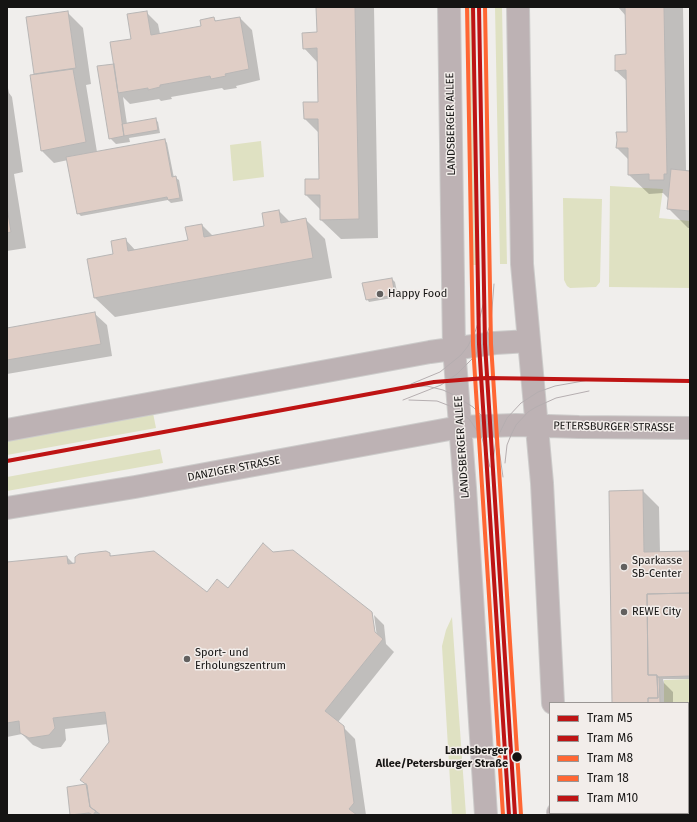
<!DOCTYPE html>
<meta charset="utf-8">
<style>
body{margin:0}
#map{position:relative;width:697px;height:822px;overflow:hidden;background:#f0eeec;font-family:"Fira Sans",sans-serif}
canvas{display:block}
.frame{position:absolute;inset:0;border:8px solid #151413;pointer-events:none}
.legend{position:absolute;left:549px;top:702px;width:140px;height:112px;box-sizing:border-box;background:#f2edea;border:1px solid #9a9694;margin:0;padding:5px 7px;list-style:none;font-size:12px;color:#151413}
.legend li{display:flex;align-items:center;gap:8px;height:20px}
.legend b{width:20px;border:1px solid #9a9694}
</style>
<div id="map">
<canvas width="697" height="822"></canvas>
<div class="frame"></div>
<ul class="legend">
<li><b style="height:5px;background:#be1414"></b>Tram M5</li>
<li><b style="height:5px;background:#be1414"></b>Tram M6</li>
<li><b style="height:5px;background:#f63"></b>Tram M8</li>
<li><b style="height:5px;background:#f63"></b>Tram 18</li>
<li><b style="height:5px;background:#be1414"></b>Tram M10</li>
</ul>
</div>
<script>
const ctx = document.querySelector('canvas').getContext('2d');
ctx.lineJoin = 'round';
function paint(path, color) {
  ctx.fillStyle = color;
  ctx.fill(path, 'evenodd');
}
function poly(rows) {
  const path = new Path2D();
  for (const r of rows) {
    path.moveTo(r[0], r[1]);
    for (let i = 2; i < r.length; i += 2) path.lineTo(r[i], r[i + 1]);
  }
  return path;
}
function trace(path, color, width, dash) {
  ctx.strokeStyle = color;
  ctx.lineWidth = width;
  ctx.lineCap = dash ? 'butt' : 'round';
  ctx.setLineDash(dash || []);
  ctx.stroke(path);
}
function write(font, color, halo, rows, align = 'center') {
  ctx.font = font + ' "Fira Sans",sans-serif';
  ctx.lineWidth = 3;
  ctx.setLineDash([]);
  ctx.textBaseline = 'middle';
  ctx.strokeStyle = halo;
  ctx.fillStyle = color;
  for (const [text, x, y, turn = 0] of rows) {
    ctx.save();
    ctx.translate(x, y);
    ctx.rotate((+turn || 0) * Math.PI / 180);
    ctx.textAlign = isNaN(turn) ? turn : align;
    if (halo) ctx.strokeText(text, 0, 0);
    ctx.fillText(text, 0, 0);
    ctx.restore();
  }
}
paint(poly([
 [466,7,474,7,479,265,471,265],
 [495,7,502,7,507,264,500,264],
 [261,141,264,177,233,181,230,145],
 [610,186,663,189,659,218,690,221,690,288,609,287],
 [563,198,602,199,600,282,596,287,570,288,567,286,564,280],
 [153,413,156,428,7,455,7,440],
 [160,449,163,463,7,491,7,477],
 [452,617,466,815,452,815,442,646,446,630],
 [690,679,690,728,688,728,688,703,664,703,664,680]
]), '#dfe1c2');
paint(poly([
 [317,7,374,7,378,238,341,239,321,220,321,210,306,195,320,180,320,134,305,119,319,103,318,63,304,48,318,33],
 [618,7,683,7,686,171,690,172,690,228,688,228,668,208,669,199,663,193,649,194,629,175,629,160,617,148,618,140,629,133,628,82,616,71,627,55,626,16],
 [67,12,83,28,91,84,86,85,97,152,165,140,167,143,174,178,176,178,179,180,183,201,171,203,168,200,81,216,78,213,68,160,54,163,42,151,36,75,27,18],
 [146,12,158,24,160,34,202,27,213,18,217,22,240,18,252,30,260,80,236,86,237,88,224,90,222,88,171,97,172,99,161,101,159,99,130,104,123,97,127,124,155,119,158,122,160,133,129,138,130,142,116,144,110,138,115,64,132,39],
 [7,83,9,93,12,97,23,172,14,174,26,248,7,251],
 [279,211,290,222,306,220,325,239,332,278,115,317,95,298,114,255,125,239,136,251,189,241,202,225,213,236,265,227],
 [392,279,395,282,398,297,369,302,367,299],
 [95,314,107,325,112,356,7,374,7,329],
 [643,491,659,507,660,553,690,552,690,679,663,679,664,683,673,692,673,703,613,703],
 [272,553,372,613,373,614,372,614,375,637,377,637,374,615,384,625,386,644,394,652,338,722,355,739,366,815,72,815,68,788,87,785,81,780,110,742,108,724,65,729,66,740,61,747,42,749,33,745,22,734,7,737,7,563,67,557,74,564,109,554,112,557,207,593,228,589]
]), '#0003');
const building = poly([
 [316,7,355,7,359,219,320,220,320,195,305,195,305,179,319,179,318,119,304,119,303,102,318,102,317,48,303,49,302,33,317,32,316,7],
 [625,7,664,7,667,174,664,174,664,180,649,180,649,174,628,175,628,148,616,148,617,140,616,132,627,132,626,70,615,71,615,55,626,54,625,7],
 [68,11,76,68,34,74,26,17,68,11],
 [147,11,151,35,201,26,200,20,214,17,215,21,240,17,249,69,225,74,226,76,211,79,210,76,160,85,160,87,148,90,148,88,118,93,110,42,131,39,127,14,147,11],
 [114,64,124,136,109,139,97,66,114,64],
 [73,69,86,142,41,151,30,75,73,69],
 [156,118,158,130,124,136,122,124,156,118],
 [165,139,172,177,176,176,180,198,168,200,167,197,77,214,66,157,165,139],
 [671,169,690,171,690,211,667,209,671,169],
 [7,207,11,232,7,233,7,207],
 [279,210,281,223,306,218,313,258,94,298,87,259,113,254,111,241,126,238,128,251,188,240,185,227,202,224,204,237,264,226,262,213,279,210],
 [392,278,395,295,366,300,362,283,392,278],
 [95,312,101,344,7,360,7,328,95,312],
 [643,490,644,552,690,551,690,593,647,594,648,675,657,675,658,698,648,698,648,703,612,703,609,491,643,490],
 [263,543,273,552,293,550,372,612,375,632,383,639,325,711,344,726,354,803,349,809,357,815,101,815,90,807,87,785,80,780,109,742,105,712,53,718,55,728,49,735,29,738,20,733,19,721,7,723,7,562,67,556,68,564,75,563,75,557,79,554,106,551,110,553,110,556,154,551,207,592,217,579,228,588,263,543],
 [690,593,690,676,657,677,657,675,648,675,647,594,690,593],
 [657,677,659,677,660,703,648,703,648,698,658,698,657,677],
 [86,784,90,807,96,811,93,815,89,813,70,815,67,787,86,784],
 [688,788,690,788,690,815,603,815,603,813,688,813,688,788]
]);
paint(building, '#e0cec6');
trace(building, '#b8b6b5', 1);
const primary = poly([
 [449,7,454,348,465,488,486,815],
 [518,7,522,264,542,483,553,703],
 [7,430,430,352,495,343,529,341],
 [7,508,135,487,460,427,516,425,579,427,690,428],
 [558,813,558,815]
]);
trace(primary, '#cccbca', 24);
trace(primary, '#bdb2b4', 22);
trace(poly([
 [411,384,440,372,461,355,468,346,475,332,480,317,484,301],
 [404,387,427,386,443,390,454,395,473,407,484,418,493,433,499,449,503,477],
 [403,400,441,385,457,374,474,357,485,340,491,322,494,284],
 [409,400,437,401,450,406,464,415,470,420,482,438,490,467],
 [505,463,507,445,511,435,516,425,528,412,536,407,556,398,589,391],
 [492,475,493,461,496,440,507,418,521,403,538,392,555,386,589,380]
]), '#b5aeb0', 1);
trace(poly([
 [479,7,485,344,515,815]
]), '#be1414', 4);
trace(poly([
 [473,7,479,344,509,815]
]), '#be1414', 4);
trace(poly([
 [485,7,491,344,521,815]
]), '#f63', 4);
trace(poly([
 [467,7,473,345,503,815]
]), '#f63', 4);
trace(poly([
 [7,461,434,382,486,378,690,381]
]), '#be1414', 4);
for (const [x, y, r, color] of [
 [380,294,4,"#62605f"],
 [624,567,4,"#62605f"],
 [624,612,4,"#62605f"],
 [187,659,4,"#62605f"],
 [517,757,5.5,"#151413"]
]) {
  const dot = new Path2D();
  dot.arc(x, y, r, 0, 2 * Math.PI);
  ctx.fillStyle = color;
  ctx.fill(dot);
  trace(dot, '#f2edea', 1.5);
}
write('11px', '#151413', '#f2edea', [
 ["LANDSBERGER ALLEE",451,124,-91],
 ["PETERSBURGER STRASSE",614,427,1],
 ["LANDSBERGER ALLEE",462,447,-94],
 ["DANZIGER STRASSE",234,469,-11]
]);
write('11px', '#151413', '#f2edea', [
 ["Happy Food",388,294],
 ["Sparkasse",632,561],
 ["SB-Center",632,574],
 ["REWE City",632,612],
 ["Sport- und",195,653],
 ["Erholungszentrum",195,666]
], 'left');
write('bold 11px', '#151413', '#f2edea', [
 ["Landsberger",508,751],
 ["Allee/Petersburger Straße",508,764]
], 'right');
</script>
